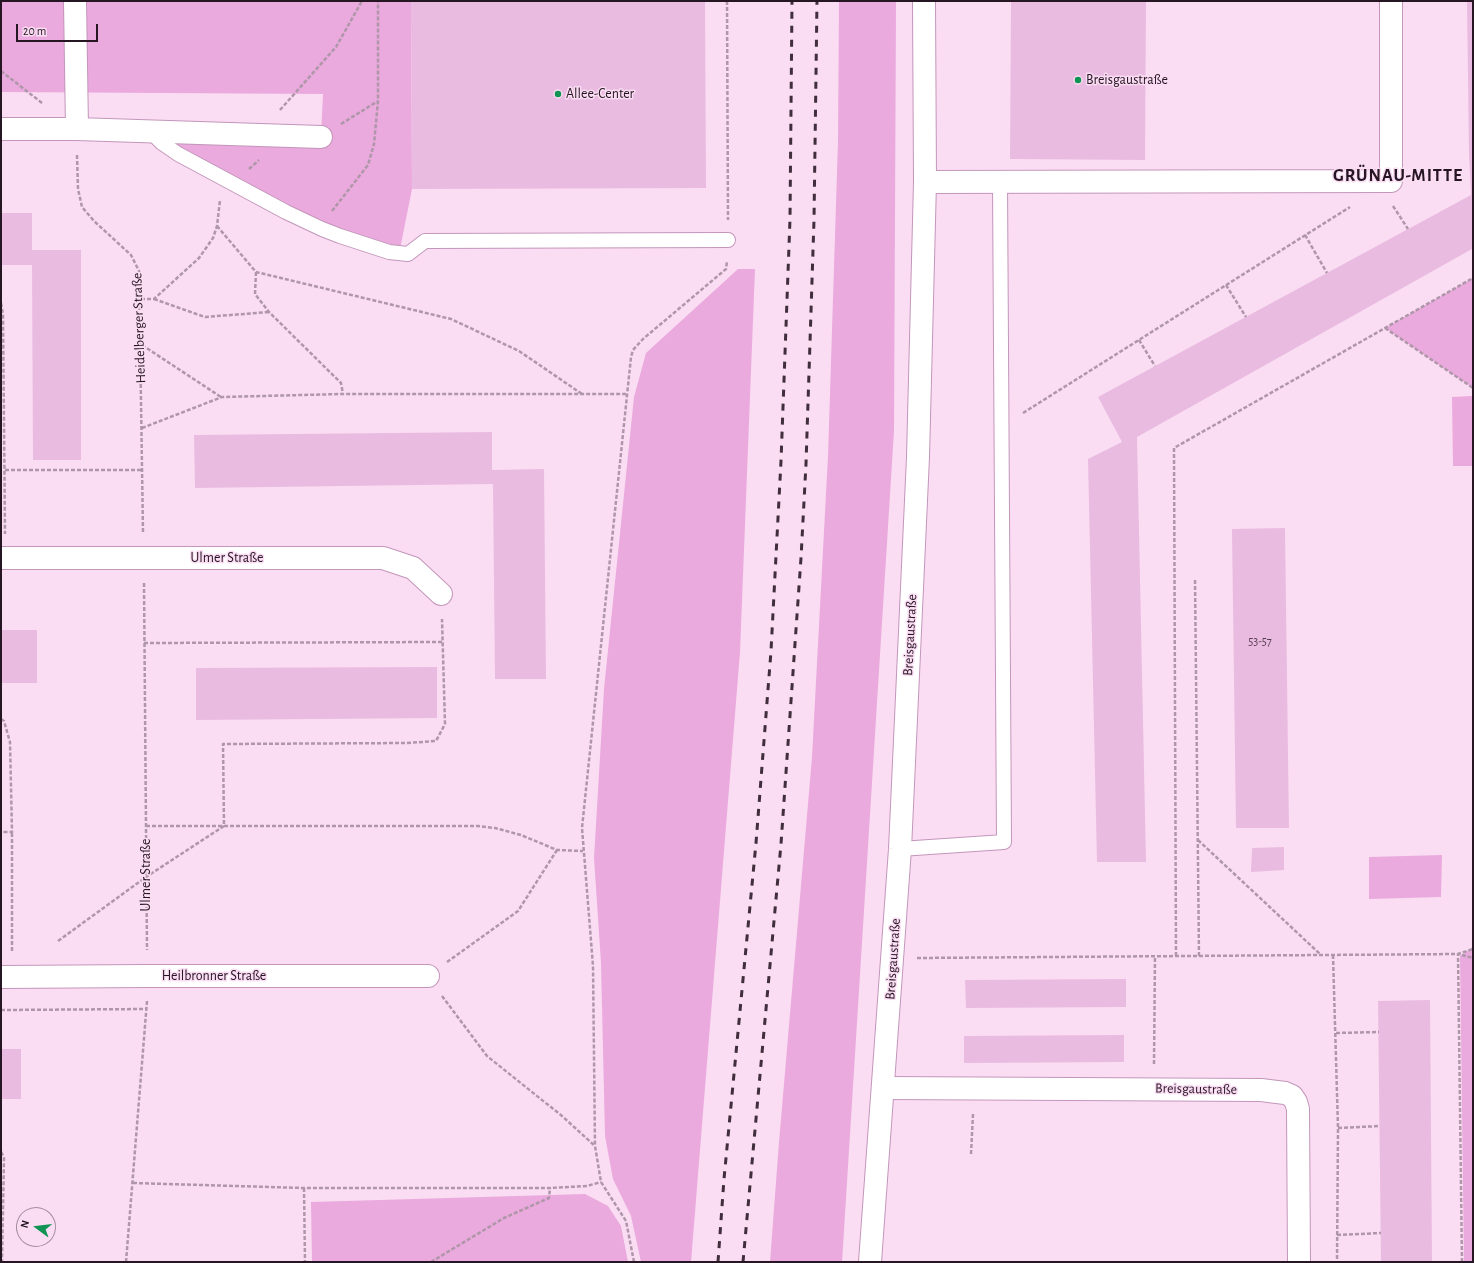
<!DOCTYPE html>
<meta charset="utf-8">
<style>
body{margin:0}
#map{position:relative;width:1474px;height:1263px;overflow:hidden;background:#faddf3;font-family:"Alegreya Sans",sans-serif}
canvas{display:block}
.frame{position:absolute;inset:0;border:2px solid #261522;pointer-events:none}
.north{position:absolute;left:16px;top:1207px;width:40px;height:40px;box-sizing:border-box;background:#faddf3;border:1px solid #a58d9f;border-radius:50%;rotate:285deg;font-size:11px;font-weight:700;line-height:16px;text-align:center;color:#261522}
.north::after{content:'';display:block;margin:auto;width:14px;height:18px;background:#0f9453;clip-path:polygon(50% 0,100% 100%,50% 72%,0 100%)}
.scale{position:absolute;left:16px;top:24px;width:82px;height:18px;box-sizing:border-box;border:2px solid #261522;border-top:0;padding-left:5px;font-size:12px;line-height:14px;white-space:nowrap;color:#261522;-webkit-text-stroke:3px #faddf3;paint-order:stroke}
</style>
<div id="map">
<canvas width="1474" height="1263"></canvas>
<div class="frame"></div>
<div class="north">N</div>
<div class="scale">20 m</div>
</div>
<script>
const ctx = document.querySelector('canvas').getContext('2d');
ctx.lineJoin = 'round';
function paint(path, color) {
  ctx.fillStyle = color;
  ctx.fill(path, 'evenodd');
}
function poly(rows) {
  const path = new Path2D();
  for (const r of rows) {
    path.moveTo(r[0], r[1]);
    for (let i = 2; i < r.length; i += 2) path.lineTo(r[i], r[i + 1]);
  }
  return path;
}
function trace(path, color, width, dash) {
  ctx.strokeStyle = color;
  ctx.lineWidth = width;
  ctx.lineCap = dash ? 'butt' : 'round';
  ctx.setLineDash(dash || []);
  ctx.stroke(path);
}
function write(font, color, halo, rows, align = 'center') {
  ctx.font = font + ' "Alegreya Sans",sans-serif';
  ctx.lineWidth = 3;
  ctx.setLineDash([]);
  ctx.textBaseline = 'middle';
  ctx.strokeStyle = halo;
  ctx.fillStyle = color;
  for (const [text, x, y, turn = 0] of rows) {
    ctx.save();
    ctx.translate(x, y);
    ctx.rotate((+turn || 0) * Math.PI / 180);
    ctx.textAlign = isNaN(turn) ? turn : align;
    if (halo) ctx.strokeText(text, 0, 0);
    ctx.fillText(text, 0, 0);
    ctx.restore();
  }
}
paint(poly([
 [1,1,411,1,412,189,399,254,360,243,162,143,321,136,323,94,1,92],
 [839,1,896,1,894,431,842,1262,770,1262,779,1142,812,757,828,456,838,141],
 [738,269,755,269,740,652,691,1262,641,1262,631,1216,613,1179,605,1136,601,963,594,858,604,689,634,397,646,353],
 [1473,278,1473,388,1385,328],
 [1472,396,1473,397,1473,466,1453,466,1452,397],
 [1442,855,1441,897,1369,899,1369,857],
 [1473,947,1473,1262,1464,1262,1460,956],
 [585,1194,608,1206,621,1226,628,1262,312,1262,311,1202]
]), '#eaaadd');
paint(poly([
 [411,1,705,1,706,188,412,189],
 [1011,1,1146,1,1145,160,1010,159],
 [1467,1,1473,1,1472,249,1137,437,1146,862,1097,862,1088,459,1122,442,1098,397,1471,195,1469,154],
 [1,213,32,213,32,250,81,250,81,460,33,460,32,265,1,265],
 [492,432,492,470,544,469,546,679,495,679,493,484,195,488,194,435],
 [1285,528,1289,828,1236,828,1232,529],
 [1,630,37,630,37,683,1,683],
 [437,667,437,718,196,720,196,668],
 [1284,847,1284,870,1251,872,1252,848],
 [1126,979,1126,1007,966,1008,965,980],
 [1430,1000,1432,1262,1381,1262,1378,1001],
 [1124,1035,1124,1062,964,1063,964,1036],
 [1,1049,21,1049,21,1099,1,1099]
]), '#eabbe0');
const lane = poly([
 [151,132,162,143,178,154,286,212,322,229,340,236,389,252,408,254,425,241,728,240],
 [900,849,1004,842,1000,182]
]);
const street = poly([
 [75,1,77,129],
 [1,129,77,129,321,137],
 [925,182,1391,181,1391,1],
 [1,558,383,558,413,568,441,594],
 [1,977,147,976,428,976],
 [883,1088,1261,1090,1285,1093,1292,1096,1296,1102,1298,1109,1299,1262]
]);
const secondary = poly([
 [870,1262,900,849,918,457,925,182,924,1]
]);
trace(lane, '#c396ba', 16);
trace(street, '#c396ba', 24);
trace(secondary, '#c396ba', 24);
trace(poly([
 [727,1,728,220],
 [1,71,42,103],
 [280,110,336,47,362,1],
 [341,124,378,101],
 [77,155,78,189,82,207,94,221,131,255,139,271,143,532],
 [249,169,259,160],
 [1393,206,1408,229],
 [332,211,368,165,374,144,378,101,378,1],
 [217,226,256,272,451,319,519,351,582,394],
 [1305,235,1327,273],
 [256,272,255,294,269,312,341,383,343,394],
 [1226,285,1246,317],
 [141,299,154,299,199,258,213,238,217,226,220,200],
 [154,299,205,317,269,312],
 [1,303,3,314,5,534],
 [1385,328,1473,388],
 [1139,340,1155,366],
 [142,345,221,397],
 [1023,413,1350,207],
 [142,428,222,397,343,394,626,394],
 [5,470,142,470],
 [1195,580,1199,956],
 [144,583,147,950],
 [144,643,442,642],
 [1,719,4,721,10,742,12,832,1,832],
 [146,826,478,826,495,828,521,835,557,850,583,851],
 [1198,840,1320,954],
 [58,941,146,877,224,826,223,744,407,743,436,741,445,724,442,619],
 [12,951,12,832],
 [1333,955,1338,1128,1337,1262],
 [1176,956,1174,448,1473,278],
 [917,958,1458,954,1473,949],
 [447,962,518,911,557,850],
 [442,996,487,1056,562,1116,595,1146],
 [1,1010,147,1009],
 [1336,1033,1379,1032],
 [1154,1064,1155,956],
 [1338,1128,1380,1126],
 [1,1152,4,1157,2,1262],
 [971,1154,973,1114],
 [133,1183,304,1188,550,1188,587,1186,601,1182],
 [304,1188,305,1262],
 [1337,1235,1381,1233],
 [126,1262,147,1001],
 [431,1262,504,1218,549,1198,550,1188],
 [634,1262,626,1221,601,1182,595,1146,593,966,582,828,631,357,633,350,643,339,726,269,727,261],
 [1462,1262,1458,954,1473,958]
]), '#af96a9', 2.5, [4, 2]);
trace(lane, '#fff', 14);
trace(street, '#fff', 22);
trace(secondary, '#fff', 22);
trace(poly([
 [718,1262,724,1179,756,843,771,651,781,461,790,219,792,1],
 [743,1262,781,844,801,558,806,464,814,220,817,1]
]), '#402e3c', 3, [7, 7]);
for (const [x, y, r, color] of [
 [1078,80,4,"#0f9453"],
 [558,94,4,"#0f9453"]
]) {
  const dot = new Path2D();
  dot.arc(x, y, r, 0, 2 * Math.PI);
  ctx.fillStyle = color;
  ctx.fill(dot);
  trace(dot, '#faddf3', 1.5);
}
write('12px', '#573e52', null, [
 ["53-57",1260,641]
]);
write('14px', '#261522', '#faddf3', [
 ["Breisgaustraße",1086,80],
 ["Allee-Center",566,94]
], 'left');
write('14px', '#261522', '#faddf3', [
 ["Heidelberger Straße",139,328,-92],
 ["Ulmer Straße",227,558],
 ["Breisgaustraße",910,635,-87],
 ["Ulmer Straße",146,875,-90],
 ["Breisgaustraße",893,959,-86],
 ["Heilbronner Straße",214,976],
 ["Breisgaustraße",1196,1089,1]
]);
ctx.letterSpacing = '1px';
write('bold 18px', '#261522', '#faddf3', [
 ["GRÜNAU-MITTE",1398,176]
]);
ctx.letterSpacing = '0px';
</script>
